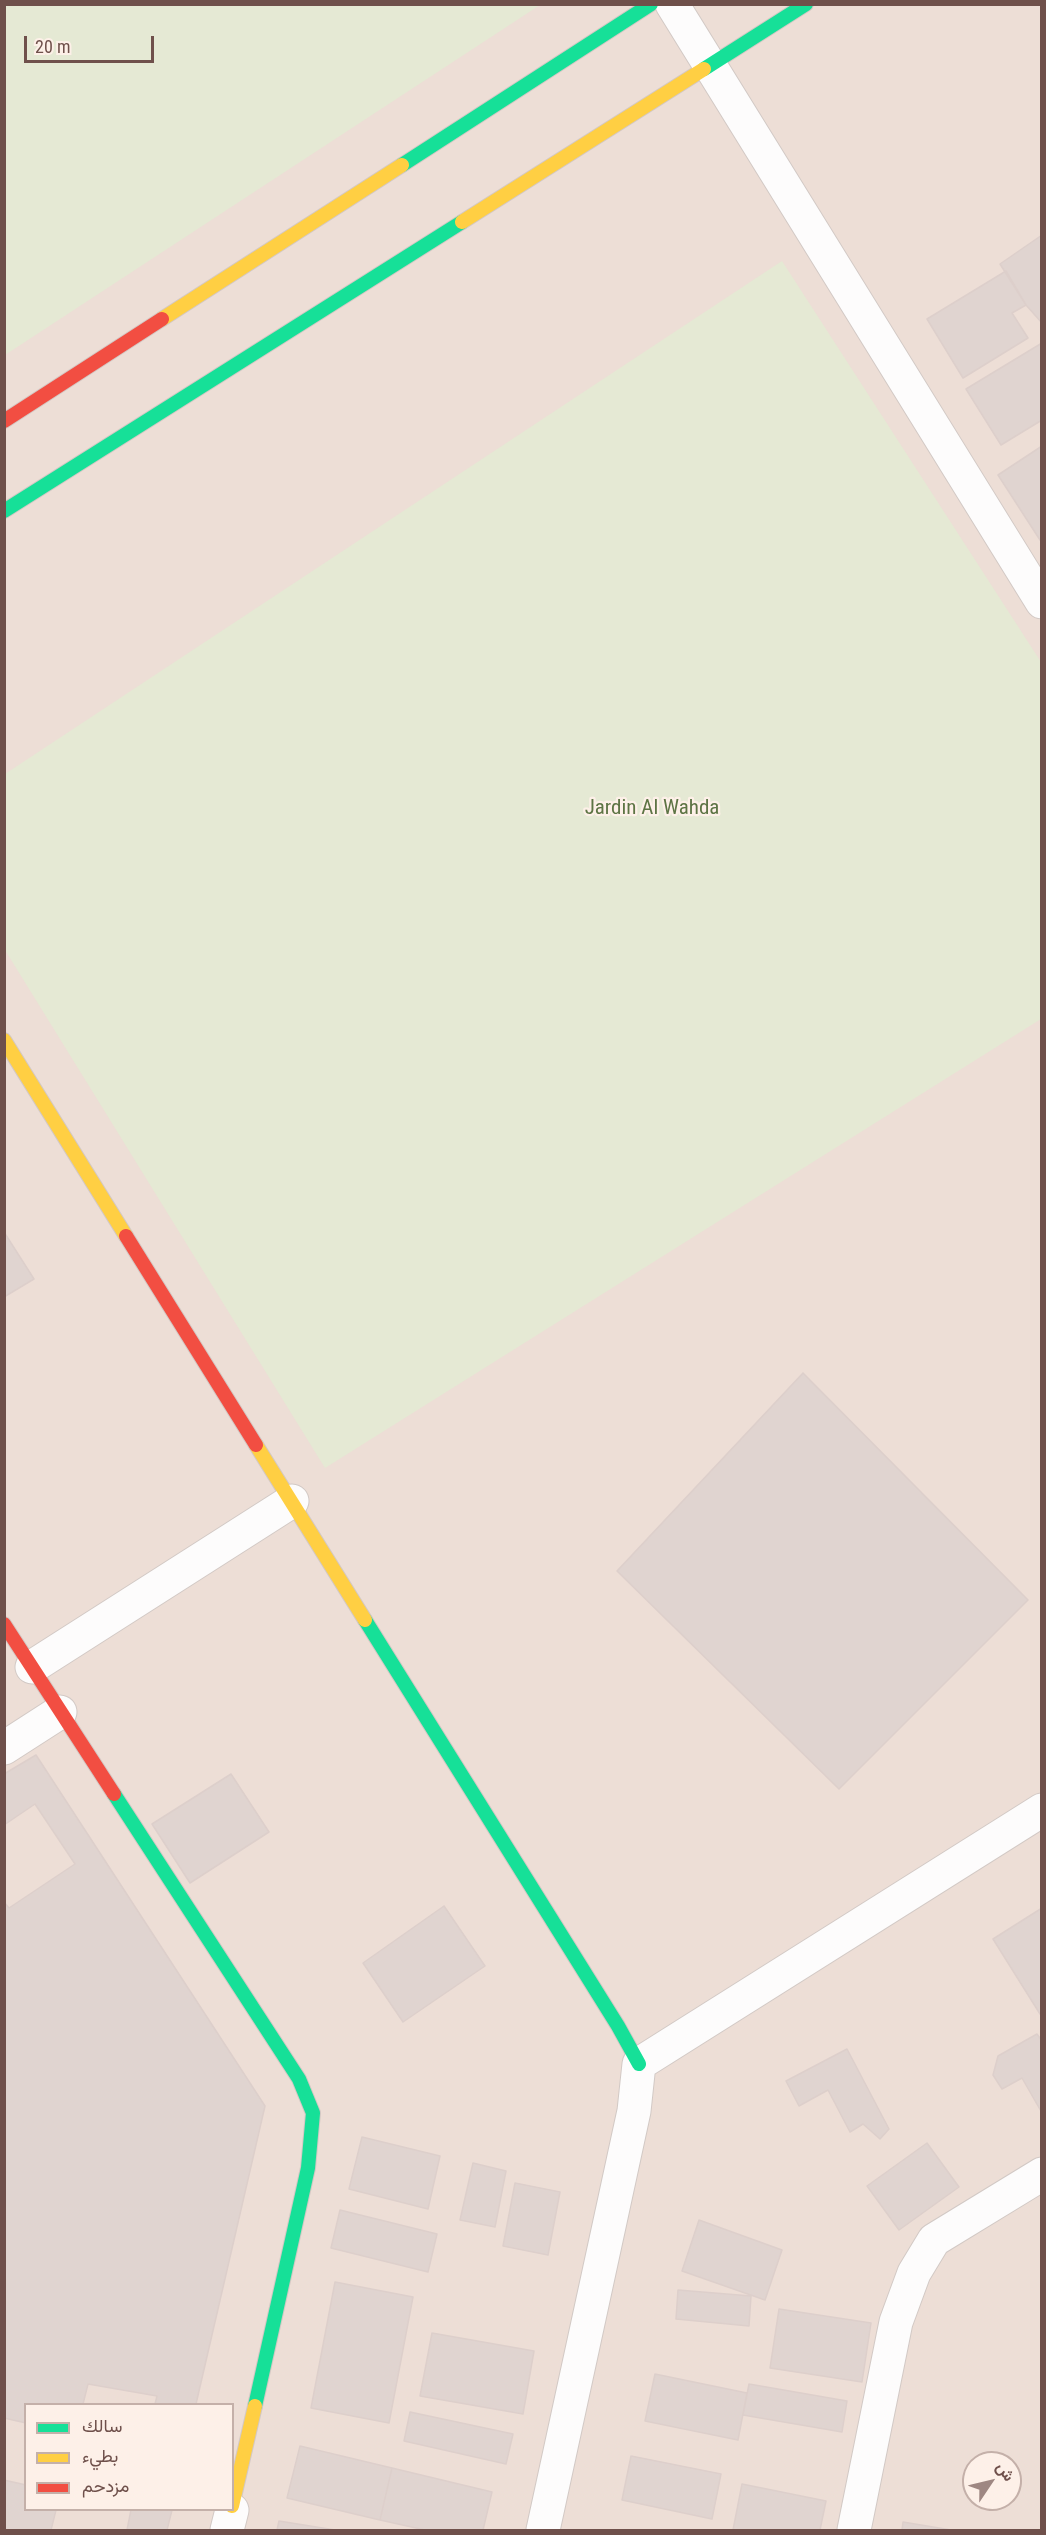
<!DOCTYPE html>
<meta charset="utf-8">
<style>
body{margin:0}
#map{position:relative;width:1046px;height:2535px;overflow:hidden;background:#f4ede8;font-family:"Roboto Condensed",Vazirmatn,sans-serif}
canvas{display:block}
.frame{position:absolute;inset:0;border:6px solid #6f504b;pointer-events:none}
.legend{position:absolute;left:24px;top:2403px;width:210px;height:108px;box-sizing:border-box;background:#fdf0e8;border:2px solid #c4b0a9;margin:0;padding:8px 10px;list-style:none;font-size:18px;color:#6f504b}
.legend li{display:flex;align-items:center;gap:12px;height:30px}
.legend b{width:30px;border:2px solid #c4b0a9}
.north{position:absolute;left:962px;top:2451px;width:60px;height:60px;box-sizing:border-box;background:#fdf0e8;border:2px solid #c4b0a9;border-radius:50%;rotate:55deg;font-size:16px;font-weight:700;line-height:24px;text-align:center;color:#6f504b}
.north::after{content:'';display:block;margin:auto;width:21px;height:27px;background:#9e8782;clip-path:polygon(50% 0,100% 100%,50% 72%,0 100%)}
.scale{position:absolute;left:24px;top:36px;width:130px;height:27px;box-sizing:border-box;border:3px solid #6f504b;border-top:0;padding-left:8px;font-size:18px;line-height:21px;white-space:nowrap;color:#6f504b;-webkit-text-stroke:4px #fdf0e8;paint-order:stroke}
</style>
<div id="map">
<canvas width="1046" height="2535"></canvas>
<div class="frame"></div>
<ul class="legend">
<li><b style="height:8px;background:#16e098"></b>سالك</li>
<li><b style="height:8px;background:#ffcf43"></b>بطيء</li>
<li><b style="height:8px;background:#f24e42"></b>مزدحم</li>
</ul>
<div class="north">ش</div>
<div class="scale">20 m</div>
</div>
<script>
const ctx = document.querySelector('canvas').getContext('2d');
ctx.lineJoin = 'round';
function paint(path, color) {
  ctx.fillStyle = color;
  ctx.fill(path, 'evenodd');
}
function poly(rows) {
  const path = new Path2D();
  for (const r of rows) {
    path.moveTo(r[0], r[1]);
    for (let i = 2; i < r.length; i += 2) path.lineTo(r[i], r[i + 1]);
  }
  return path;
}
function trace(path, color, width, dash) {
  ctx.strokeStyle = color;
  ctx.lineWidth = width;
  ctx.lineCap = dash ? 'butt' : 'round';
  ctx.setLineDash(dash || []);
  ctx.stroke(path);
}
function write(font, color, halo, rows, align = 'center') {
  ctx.font = font + ' "Roboto Condensed",sans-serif';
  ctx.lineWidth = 4.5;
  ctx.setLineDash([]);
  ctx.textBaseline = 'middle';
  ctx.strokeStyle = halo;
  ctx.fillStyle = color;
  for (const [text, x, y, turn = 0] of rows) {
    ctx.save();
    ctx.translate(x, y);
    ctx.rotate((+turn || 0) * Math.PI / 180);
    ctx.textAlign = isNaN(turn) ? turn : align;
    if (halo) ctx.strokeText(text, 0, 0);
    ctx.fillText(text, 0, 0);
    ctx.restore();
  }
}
paint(poly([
 [5,5,1041,5,1041,2530,5,2530],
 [26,2404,232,2404,232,2510,26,2510],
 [974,2463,1010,2463,1010,2499,974,2499]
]), '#edded6');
paint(poly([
 [5,4,540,4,540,5,5,355],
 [782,261,1041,662,1041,1019,325,1468,5,950,5,774]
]), '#e5e9d4');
const building = poly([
 [1042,235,1042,323,1026,305,1000,264,1042,235],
 [1006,271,1026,305,1012,313,1028,338,963,378,927,319,1006,271],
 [1042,343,1042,420,1001,445,966,389,1042,343],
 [1042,446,1042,539,1040,540,998,475,1042,446],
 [4,1232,34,1279,4,1297,4,1232],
 [803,1373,1028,1600,839,1789,617,1571,803,1373],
 [36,1755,265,2106,196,2404,26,2404,26,2510,172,2510,167,2530,4,2530,4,1774,36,1755],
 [231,1774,269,1832,190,1883,152,1824,231,1774],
 [35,1804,75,1864,9,1908,4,1902,4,1825,35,1804],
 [444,1906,485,1966,403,2022,363,1963,444,1906],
 [1042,1908,1042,2013,1040,2014,993,1939,1042,1908],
 [1037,2034,1042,2041,1042,2113,1022,2078,1002,2089,993,2075,998,2056,1037,2034],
 [847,2049,889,2129,880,2139,863,2124,850,2132,828,2090,799,2106,786,2081,847,2049],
 [362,2137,440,2156,428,2209,349,2189,362,2137],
 [927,2143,959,2187,899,2230,867,2186,927,2143],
 [473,2163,506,2171,495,2227,460,2220,473,2163],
 [515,2183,560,2192,548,2255,503,2246,515,2183],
 [340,2210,437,2234,428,2272,331,2248,340,2210],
 [699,2220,782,2250,765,2300,682,2271,699,2220],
 [335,2282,413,2297,389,2423,311,2408,335,2282],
 [678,2290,751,2296,749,2326,676,2319,678,2290],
 [779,2309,871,2323,862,2382,770,2368,779,2309],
 [432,2333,534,2351,523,2414,420,2396,432,2333],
 [655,2374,747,2393,738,2440,645,2421,655,2374],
 [88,2384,157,2396,155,2404,83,2404,88,2384],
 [749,2384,847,2401,842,2432,743,2415,749,2384],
 [410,2412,513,2434,506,2464,404,2441,410,2412],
 [4,2418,26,2423,26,2485,4,2480,4,2418],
 [300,2446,392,2468,380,2520,287,2498,300,2446],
 [631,2456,721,2474,712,2519,622,2500,631,2456],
 [392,2468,492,2492,483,2530,425,2530,380,2520,392,2468],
 [742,2484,826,2501,820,2530,733,2530,742,2484],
 [56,2510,131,2510,127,2530,51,2530,56,2510],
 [279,2521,335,2530,277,2530,279,2521],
 [903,2522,951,2530,902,2530,903,2522]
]);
paint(building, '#e0d4d0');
trace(building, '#ddcfcb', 1.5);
const street = poly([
 [672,4,1042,602],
 [32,1667,292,1501],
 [4,1748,60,1712],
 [227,2530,232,2510],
 [543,2530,634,2111,639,2064,1042,1810],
 [854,2530,896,2322,914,2273,934,2240,1042,2174]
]);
const fast = poly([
 [704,69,806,4],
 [402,165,651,4],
 [4,511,462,222],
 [365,1620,618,2026,639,2064],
 [114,1794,299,2079,313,2113,308,2168,255,2406]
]);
const slow = poly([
 [462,222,704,69],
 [162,319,402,165],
 [4,1040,126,1236],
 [256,1445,365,1620],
 [232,2506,255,2406]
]);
const jam = poly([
 [4,421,162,319],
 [126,1236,256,1445],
 [4,1624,114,1794]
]);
trace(street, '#d2c9c5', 35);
trace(fast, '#d3c8c4', 16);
trace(slow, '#d3c8c4', 16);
trace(jam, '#d3c8c4', 16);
trace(street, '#fdfcfc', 33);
trace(fast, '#16e098', 14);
trace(slow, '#ffcf43', 14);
trace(jam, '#f24e42', 14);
write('21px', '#5d7444', '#fdf0e8', [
 ["Jardin Al Wahda",652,809]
]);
</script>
